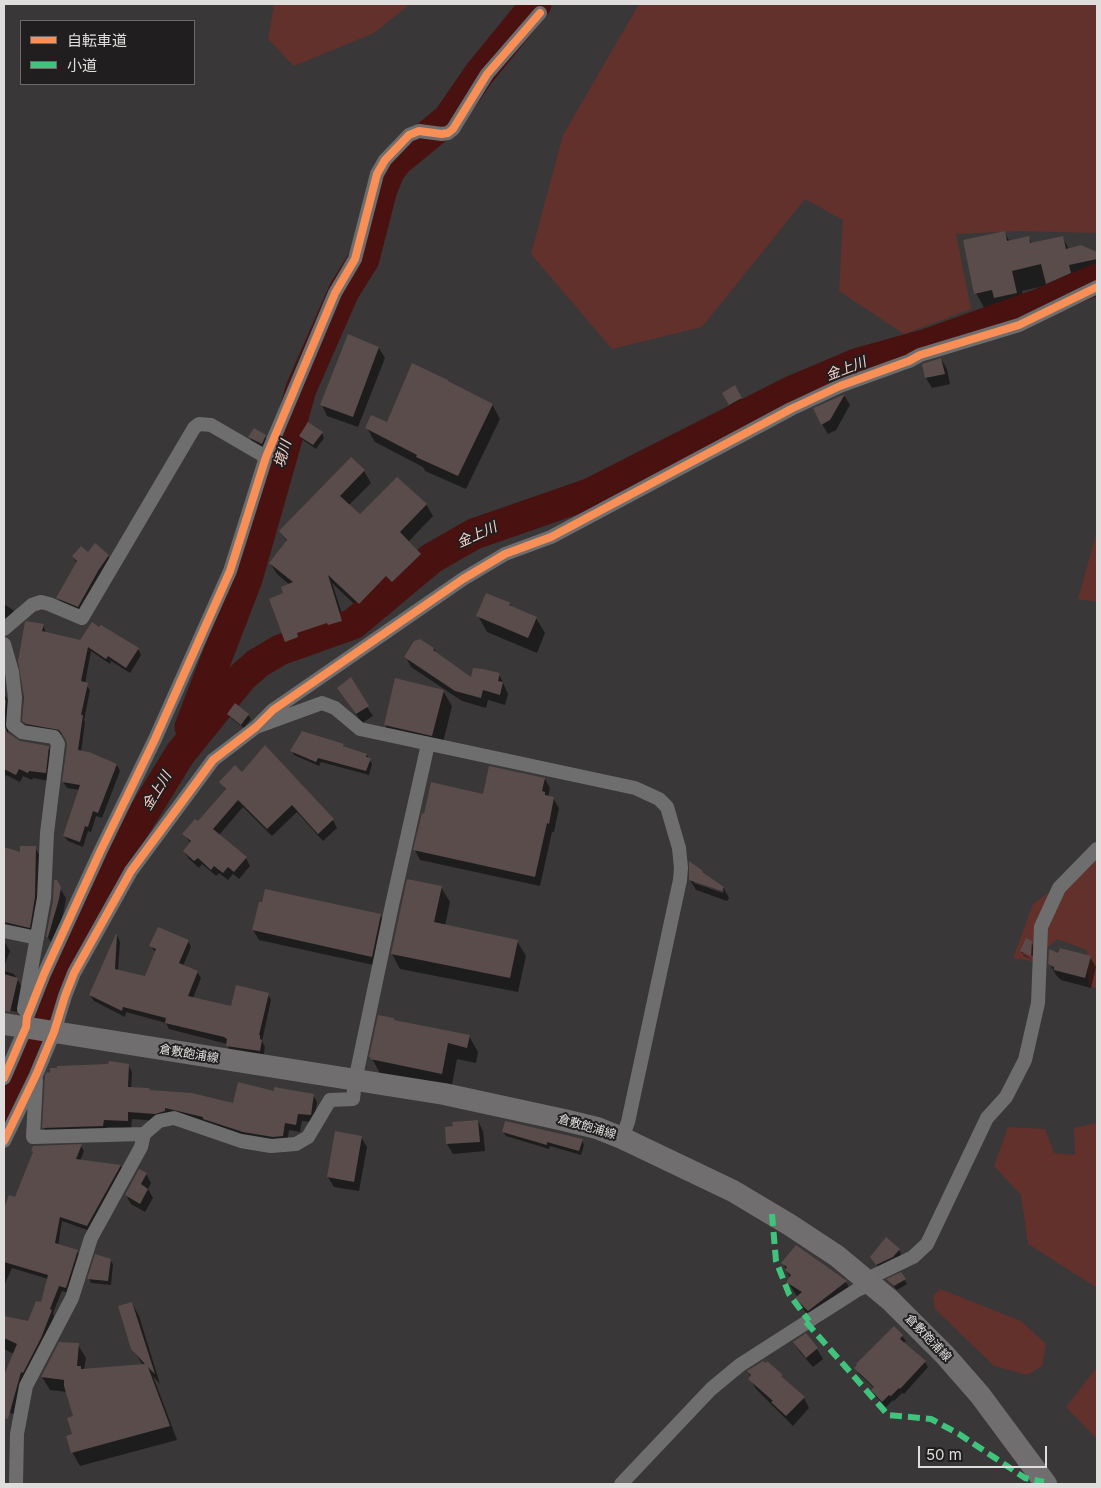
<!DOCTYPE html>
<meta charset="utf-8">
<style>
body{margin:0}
#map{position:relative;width:1101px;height:1488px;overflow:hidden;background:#393737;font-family:Inter,"Noto Sans JP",sans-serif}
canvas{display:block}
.frame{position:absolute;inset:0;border:5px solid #e0dddd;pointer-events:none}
.legend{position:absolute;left:20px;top:20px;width:175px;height:65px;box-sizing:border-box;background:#201e1e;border:1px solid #6d6a6a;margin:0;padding:6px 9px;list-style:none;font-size:15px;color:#e0dddd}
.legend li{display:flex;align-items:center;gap:10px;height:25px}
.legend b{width:25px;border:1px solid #6d6a6a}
.scale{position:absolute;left:918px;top:1446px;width:129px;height:22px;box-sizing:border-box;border:2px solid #e0dddd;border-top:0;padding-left:6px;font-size:15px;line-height:18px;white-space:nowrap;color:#e0dddd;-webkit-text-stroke:4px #201e1e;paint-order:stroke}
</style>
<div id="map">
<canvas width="1101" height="1488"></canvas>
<div class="frame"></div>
<ul class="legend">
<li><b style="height:6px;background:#f78f57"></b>自転車道</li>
<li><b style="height:6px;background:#40c37c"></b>小道</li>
</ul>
<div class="scale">50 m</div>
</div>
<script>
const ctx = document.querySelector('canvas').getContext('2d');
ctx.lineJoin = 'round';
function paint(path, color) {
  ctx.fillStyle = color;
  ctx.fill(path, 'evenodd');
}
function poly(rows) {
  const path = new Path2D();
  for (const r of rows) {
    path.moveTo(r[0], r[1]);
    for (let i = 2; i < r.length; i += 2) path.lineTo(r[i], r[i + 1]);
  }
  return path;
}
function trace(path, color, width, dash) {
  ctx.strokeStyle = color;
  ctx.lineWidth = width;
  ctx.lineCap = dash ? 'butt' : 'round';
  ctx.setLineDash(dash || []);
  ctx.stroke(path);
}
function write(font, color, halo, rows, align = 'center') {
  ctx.font = font + ' Inter,"Noto Sans JP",sans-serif';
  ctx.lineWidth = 4;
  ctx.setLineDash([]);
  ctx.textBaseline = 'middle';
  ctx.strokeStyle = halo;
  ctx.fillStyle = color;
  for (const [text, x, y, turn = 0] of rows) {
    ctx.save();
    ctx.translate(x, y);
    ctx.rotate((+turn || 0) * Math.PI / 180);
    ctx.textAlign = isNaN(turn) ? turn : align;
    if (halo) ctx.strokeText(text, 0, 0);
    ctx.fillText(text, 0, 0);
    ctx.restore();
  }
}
paint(poly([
 [274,4,410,4,374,33,294,66,268,39],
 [639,4,1097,4,1097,233,1021,231,956,234,971,309,904,334,839,291,843,220,805,199,702,327,612,349,531,254,563,135],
 [1097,531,1097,602,1078,599],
 [1097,858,1097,989,1088,985,1087,950,1057,939,1032,961,1013,958,1033,904],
 [1097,1123,1097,1288,1028,1244,1021,1195,994,1166,1008,1127,1045,1129,1054,1153,1075,1155,1074,1128],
 [940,1289,1021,1321,1046,1344,1042,1366,1027,1375,994,1366,935,1309,933,1296],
 [1097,1367,1097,1439,1066,1407]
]), '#63312c');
paint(poly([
 [1004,232,1010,242,1028,237,1032,244,1062,237,1069,249,1081,247,1097,253,1097,281,1080,285,1081,293,1058,303,1048,285,1022,291,1027,313,1007,317,1002,310,987,313,976,293],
 [379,348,385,358,358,427,327,416,322,405],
 [941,359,947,369,950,384,932,388,926,378,923,365],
 [735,387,743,403,733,409,723,393],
 [844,395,850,405,836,430,828,434,822,424],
 [492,404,500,419,466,489,425,471,423,467,375,442,367,428],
 [322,433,324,438,316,449,303,440,301,436],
 [265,436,267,441,264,448,252,441,250,437],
 [351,459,364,471,371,483,349,505,360,516,426,504,433,516,408,542,420,554,427,566,399,593,393,587,366,615,332,583,348,632,336,636,334,634,302,645,304,649,293,653,286,641,285,594,290,585,277,574,270,563,287,542,281,532],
 [88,554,108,556,112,562,82,613,62,604,58,598,77,564,73,556],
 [487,594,510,604,513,608,536,618,545,633,537,653,487,632,478,616],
 [4,604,13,610,17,618,4,628],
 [29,621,43,625,46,633,81,641,138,649,141,655,130,673,111,661,110,664,91,651,85,684,90,690,84,720,85,722,81,752,117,765,120,771,102,818,96,816,91,832,88,831,83,847,68,841,64,836,80,790,67,788,63,782,68,745,65,737,60,734,27,727,23,721,26,623],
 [434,649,436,653,472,679,499,674,508,694,505,705,488,700,486,708,462,701,411,667,406,657],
 [443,691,452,706,441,751,394,740,385,725],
 [4,694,9,702,8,733,20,742,48,746,52,754,49,781,33,778,32,780,23,776,20,782,6,775,4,782],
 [345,698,367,707,373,716,362,723],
 [228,714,248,715,251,719,244,728,231,718],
 [343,745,345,748,367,755,372,764,369,775,321,762,319,766,294,755,292,751],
 [242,774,333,820,337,828,323,841,297,812,272,836,243,807,219,835,246,858,250,866,239,879,233,874,228,880,219,873,216,876,202,864,199,868,189,859,184,851,191,844,184,834,199,823,226,791,221,782],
 [545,779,550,788,548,797,553,798,559,808,554,832,552,832,540,886,420,860,415,850,425,815,484,796],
 [4,848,22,854,35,848,41,857,35,936,4,934],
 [690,863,704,875,723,887,729,898,727,901,696,890,690,880],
 [694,881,724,890,723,893,694,883],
 [56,882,66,898,64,910,54,947,47,936],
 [441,887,450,902,445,926,517,941,526,956,518,992,400,969,392,954],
 [380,915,386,925,378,966,259,940,253,930],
 [117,935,120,942,118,971,145,978,156,953,151,946,188,941,191,947,183,966,197,972,201,978,193,998,232,1008,268,994,271,1000,262,1041,265,1047,263,1057,230,1052,227,1044,169,1029,166,1023,126,1012,125,1017,94,1001,90,995],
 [4,941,10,951,4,966],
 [1031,942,1034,947,1033,956,1023,951,1023,954,1033,960,1024,956,1021,951],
 [1059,955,1090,957,1096,967,1091,988,1061,980,1056,975,1050,964],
 [4,971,14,974,23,989,17,1012,4,1009],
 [394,1021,469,1036,478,1052,476,1063,457,1059,451,1090,381,1075,371,1057],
 [128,1065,132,1072,131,1089,234,1104,275,1092,313,1095,317,1102,314,1122,302,1121,300,1132,289,1130,287,1143,159,1121,132,1119,131,1128,107,1127,107,1133,48,1135,44,1128],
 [478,1121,483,1131,485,1151,453,1154,447,1144],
 [503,1132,582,1140,584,1145,581,1155,550,1146,549,1149,506,1136],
 [361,1137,367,1147,359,1191,334,1187,328,1177],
 [81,1146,84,1151,80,1161,121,1166,124,1171,90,1231,62,1221,58,1246,77,1251,80,1256,69,1293,62,1291,53,1313,54,1316,44,1344,24,1376,14,1414,4,1411,4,1388,9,1367,14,1354,4,1349,4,1317,29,1323,41,1304,48,1279,12,1268,4,1286,4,1212,10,1196,16,1198,34,1154,32,1151,34,1147],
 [146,1174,151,1183,148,1189,153,1198,145,1212,131,1204,126,1195],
 [899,1250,904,1260,878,1267,872,1257],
 [110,1260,113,1264,111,1285,91,1283,89,1278],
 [783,1263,846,1282,854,1297,817,1325,806,1313,797,1299,798,1298,788,1282,790,1278],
 [901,1274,907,1284,897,1290,888,1280],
 [132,1303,139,1316,160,1384,153,1376,177,1440,80,1466,72,1452,74,1417,67,1392,50,1390,42,1377,78,1345,86,1358,84,1370,143,1365,132,1348],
 [902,1336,906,1341,903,1343,925,1362,928,1367,904,1394,902,1393,894,1401,893,1400,886,1407,875,1396,872,1390,874,1388,859,1374,856,1368],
 [794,1342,817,1349,823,1359,813,1367,800,1352],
 [748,1372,804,1398,809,1408,793,1426,756,1389,750,1379,751,1377]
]), '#0007');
trace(poly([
 [190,727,247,579,301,389,344,291,364,259,382,189,389,172,397,161,448,119,479,74,536,4],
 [45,1016,60,976,116,858,180,754,242,677,258,663,280,650,353,624,432,558,474,534,589,494,790,392,856,364,924,345,1042,303,1097,279],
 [4,1110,34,1047]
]), '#491210', 31);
paint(poly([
 [1005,231,1007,241,1029,236,1030,243,1063,236,1066,249,1081,245,1097,252,1097,259,1069,265,1071,273,1046,284,1041,264,1012,271,1017,293,994,298,992,290,974,294,963,240],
 [348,334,379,347,353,417,320,405],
 [941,358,945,374,925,378,922,364],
 [412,363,448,380,448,381,493,404,458,476,416,457,417,455,365,428,371,415,387,422],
 [735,385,742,398,729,405,722,393],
 [845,394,830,420,821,425,813,408],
 [308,422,323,432,313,445,299,436],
 [254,428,266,435,262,444,248,437],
 [351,457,365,470,340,496,360,514,397,477,427,504,400,532,421,554,392,582,386,576,359,604,328,575,342,621,328,625,327,623,297,633,298,637,285,642,269,599,283,593,281,587,293,582,269,563,287,540,279,531],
 [95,543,109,555,98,571,78,607,56,598,77,561,72,556,81,546,88,552],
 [486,593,511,603,509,605,537,617,528,638,476,616],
 [27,621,44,624,42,631,80,640,92,622,99,627,101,625,139,648,126,668,108,656,106,659,88,647,81,681,88,683,81,715,83,715,78,750,89,752,117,764,98,813,93,811,88,827,85,826,80,842,63,836,80,785,62,782,67,745,66,740,59,730,26,724,22,721,24,697,18,661,25,622],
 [420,639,434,648,433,650,471,677,473,668,483,669,500,673,498,681,503,682,500,695,483,690,481,698,455,691,404,657,414,641],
 [351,677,369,706,356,714,337,688],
 [395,678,444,690,432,736,384,725],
 [4,700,6,700,4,724,7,732,20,741,49,746,46,773,29,771,28,773,19,769,16,775,4,769],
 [235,703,249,714,241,725,227,714],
 [302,731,344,744,343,746,367,754,366,757,371,758,366,771,318,758,316,762,290,751],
 [265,745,334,819,318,834,292,805,267,829,238,800,213,829,247,857,234,872,228,867,223,873,214,866,211,870,198,858,194,861,183,851,191,841,182,834,195,819,198,821,226,789,219,782,235,765,242,772],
 [489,766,545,778,542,791,545,792,545,795,554,797,549,824,547,823,535,877,413,850,422,813,424,814,431,782,483,794],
 [20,846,36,846,35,897,30,928,4,922,4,847,20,852],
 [689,861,703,871,702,872,724,887,722,891,689,880],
 [407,879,442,886,434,922,518,940,510,978,391,954],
 [54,880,57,880,61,887,59,899,48,937,46,937,53,900],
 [265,889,381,914,372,957,252,930,259,902,262,902],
 [158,927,189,940,179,963,198,971,188,996,231,1006,236,985,269,993,259,1035,260,1035,260,1039,262,1040,260,1051,226,1046,227,1039,224,1037,165,1023,166,1018,123,1007,122,1011,89,995,116,934,117,934,115,969,145,976,156,949,149,946],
 [1026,938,1032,941,1031,956,1020,951],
 [1060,948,1091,956,1085,978,1054,970,1054,967,1048,964,1049,949,1058,953],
 [4,974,18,978,10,1012,4,1011],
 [378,1015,394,1018,394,1020,470,1035,467,1048,448,1043,442,1074,370,1059,371,1057,369,1057],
 [109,1061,129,1064,128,1087,149,1088,150,1090,192,1093,233,1103,238,1082,274,1091,274,1087,314,1094,311,1115,298,1114,296,1125,285,1123,283,1136,273,1137,243,1132,203,1119,203,1117,165,1108,165,1111,155,1114,128,1112,128,1121,104,1120,103,1126,42,1128,45,1075,47,1072,50,1073,50,1068,57,1068,57,1066,108,1064],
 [478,1120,480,1142,446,1144,445,1127,453,1126,452,1122],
 [505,1121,583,1139,579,1151,547,1142,547,1145,502,1132],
 [335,1131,362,1136,354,1182,327,1177],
 [82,1144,76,1159,121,1165,87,1226,60,1217,55,1243,78,1250,66,1288,59,1286,50,1309,52,1310,41,1338,23,1373,21,1372,8,1419,4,1418,4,1375,17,1344,4,1338,4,1316,28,1321,36,1301,41,1302,48,1275,4,1262,4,1208,9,1195,15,1197,33,1152,31,1151,33,1146],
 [139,1169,147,1173,141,1184,148,1189,140,1204,125,1195],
 [886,1237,900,1249,893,1257,876,1265,870,1257],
 [796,1245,847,1281,808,1311,795,1298,802,1292,786,1282,791,1275,785,1270,787,1267,781,1263],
 [95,1254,111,1259,108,1281,87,1279],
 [901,1272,906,1279,894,1286,886,1279],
 [132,1302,155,1374,148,1367,170,1426,71,1453,66,1436,72,1434,67,1418,73,1416,64,1386,64,1380,41,1377,59,1342,79,1343,77,1366,81,1366,81,1369,145,1364,131,1349,118,1306],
 [894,1326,903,1335,900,1339,926,1361,900,1389,899,1388,891,1396,889,1395,882,1402,871,1390,874,1387,854,1368,857,1365,856,1364],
 [806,1333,818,1348,806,1358,793,1342],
 [763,1361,766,1363,767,1361,783,1375,781,1376,805,1397,786,1416,771,1402,773,1401,748,1379,751,1375,747,1371]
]), '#5a4c4b');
trace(poly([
 [4,629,32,605,41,602,49,604,82,618,194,428,199,424,211,425,266,457],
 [4,644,12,672,15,698,13,725,22,732,54,737,58,744,47,833,44,898,24,1009],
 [259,726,322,703,335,708,360,729,635,788,659,799,667,807,679,848,681,868,680,880,628,1122,622,1138],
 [4,931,37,938],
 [4,1078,26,1027,27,1017,44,974,100,852,155,739,230,571,266,457,335,293,355,259,377,174,385,160,409,135,419,131,442,134,448,133,453,129,487,74,540,13],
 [36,1080,33,1137,144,1134],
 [4,1141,36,1075,54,1032,65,996,74,973,131,871,213,760,256,727,273,710,463,579,505,554,551,537,791,409,840,386,909,361,920,355,1019,325,1097,287],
 [865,1280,913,1257,927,1244,987,1118,1006,1097,1025,1060,1038,1003,1041,927,1059,888,1097,849],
 [16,1484,17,1434,26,1386,72,1298,91,1238,141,1147,144,1134,159,1121,174,1118,241,1141,271,1146,296,1144,308,1137,330,1100,353,1099,355,1081,392,905,428,744],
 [621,1484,711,1389,740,1365,857,1290,871,1284]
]), '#6f6e6e', 14);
trace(poly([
 [4,1024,444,1094,564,1120,597,1128,622,1138,733,1191,790,1225,837,1256,890,1300,945,1355,980,1395,1046,1484]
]), '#706e6e', 22);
trace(poly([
 [772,1214,776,1261,789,1294,809,1321],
 [806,1322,888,1415,931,1419,959,1434,1025,1478,1044,1482]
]), '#40c37c', 6, [12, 6]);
trace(poly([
 [4,1078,26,1027,27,1017,44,974,100,852,155,739,230,571,266,457,335,293,355,259,377,174,385,160,409,135,419,131,442,134,448,133,453,129,487,74,540,13],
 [4,1141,36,1075,54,1032,65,996,74,973,131,871,213,760,256,727,273,710,463,579,505,554,551,537,791,409,840,386,909,361,920,355,1019,325,1097,287]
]), '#f78f57', 8);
write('12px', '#e0dddd', '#201e1e', [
 ["倉敷飽浦線",189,1054,9],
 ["倉敷飽浦線",587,1127,16],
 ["倉敷飽浦線",928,1338,46]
]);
write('italic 14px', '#fad0ca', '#201e1e', [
 ["金上川",846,369,-21],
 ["境川",283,454,-74],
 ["金上川",477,535,-24],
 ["金上川",157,791,-59]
]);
</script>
